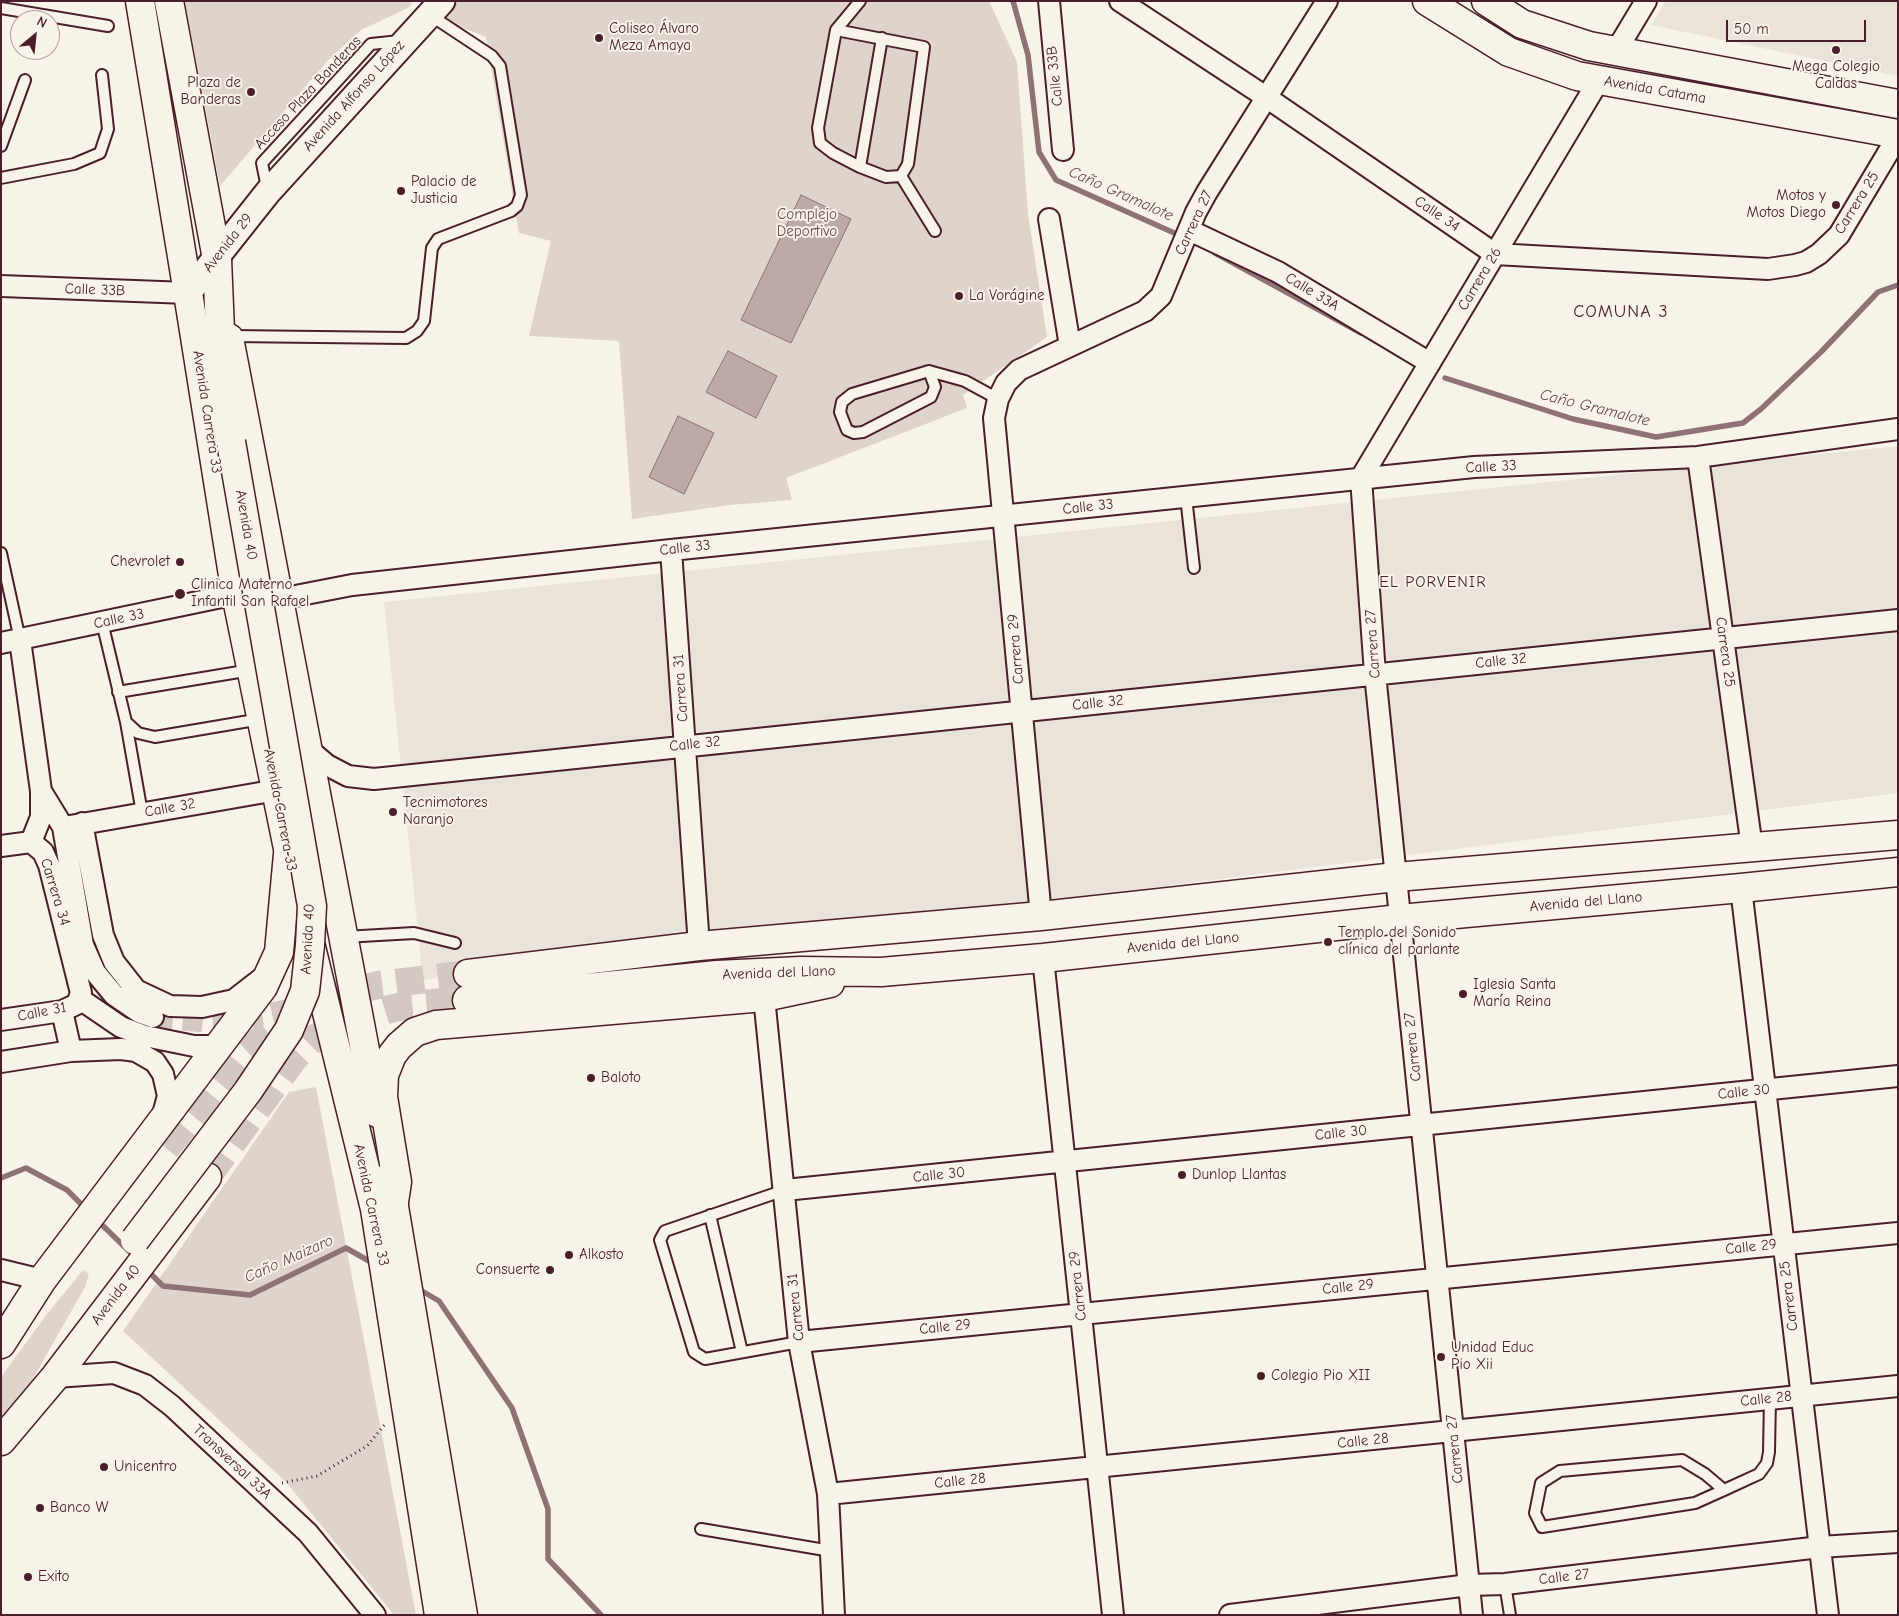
<!DOCTYPE html>
<meta charset="utf-8">
<style>
body{margin:0}
#map{position:relative;width:1899px;height:1616px;overflow:hidden;background:#f7f3e8;font-family:"Comic Neue",sans-serif}
canvas{display:block}
.frame{position:absolute;inset:0;border:2px solid #4a1f2b;pointer-events:none}
.north{position:absolute;left:10px;top:10px;width:50px;height:50px;box-sizing:border-box;background:#f7f3e8;border:1px solid #b29e9c;border-radius:50%;rotate:28deg;font-size:14px;font-weight:700;line-height:20px;text-align:center;color:#4a1f2b}
.north::after{content:'';display:block;margin:auto;width:18px;height:22px;background:#4a1f2b;clip-path:polygon(50% 0,100% 100%,50% 72%,0 100%)}
.scale{position:absolute;left:1726px;top:20px;width:140px;height:22px;box-sizing:border-box;border:2px solid #4a1f2b;border-top:0;padding-left:6px;font-size:15px;line-height:18px;white-space:nowrap;color:#4a1f2b;-webkit-text-stroke:4px #f7f3e8;paint-order:stroke}
</style>
<div id="map">
<canvas width="1899" height="1616"></canvas>
<div class="frame"></div>
<div class="north">N</div>
<div class="scale">50 m</div>
</div>
<script>
const ctx = document.querySelector('canvas').getContext('2d');
ctx.lineJoin = 'round';
function paint(path, color) {
  ctx.fillStyle = color;
  ctx.fill(path, 'evenodd');
}
function poly(rows) {
  const path = new Path2D();
  for (const r of rows) {
    path.moveTo(r[0], r[1]);
    for (let i = 2; i < r.length; i += 2) path.lineTo(r[i], r[i + 1]);
  }
  return path;
}
function trace(path, color, width, dash) {
  ctx.strokeStyle = color;
  ctx.lineWidth = width;
  ctx.lineCap = dash ? 'butt' : 'round';
  ctx.setLineDash(dash || []);
  ctx.stroke(path);
}
function write(font, color, halo, rows, align = 'center') {
  ctx.font = font + ' "Comic Neue",sans-serif';
  ctx.lineWidth = 4;
  ctx.setLineDash([]);
  ctx.textBaseline = 'middle';
  ctx.strokeStyle = halo;
  ctx.fillStyle = color;
  for (const [text, x, y, turn = 0] of rows) {
    ctx.save();
    ctx.translate(x, y);
    ctx.rotate((+turn || 0) * Math.PI / 180);
    ctx.textAlign = isNaN(turn) ? turn : align;
    if (halo) ctx.strokeText(text, 0, 0);
    ctx.fillText(text, 0, 0);
    ctx.restore();
  }
}
paint(poly([
 [1666,1,1898,1,1898,76,1651,25],
 [1898,446,1898,793,423,980,384,602]
]), '#eae3da');
paint(poly([
 [185,1,412,1,410,7,361,30,329,59,220,186],
 [459,1,989,1,1017,62,1028,214,1047,337,963,395,967,408,786,478,792,500,730,505,632,519,619,341,529,336,551,241,519,233,486,37,443,20],
 [316,1087,416,1615,394,1615,286,1482,123,1331,289,1092],
 [83,1270,89,1274,85,1287,31,1382,1,1423,1,1377,47,1314]
]), '#ded4cc');
const water = poly([
 [801,195,851,219,791,343,741,320,801,195],
 [728,351,777,376,756,418,706,392,728,351],
 [678,416,714,433,684,494,649,477,678,416]
]);
paint(water, '#bcaaa7');
trace(water, '#8e7275', 1);
trace(poly([
 [1013,1,1028,55,1039,152,1056,180,1181,236],
 [1215,253,1361,333],
 [1445,378,1573,419,1656,437,1743,423,1761,409,1821,352,1878,292,1898,285],
 [1,1178,26,1168,67,1190,86,1209],
 [96,1219,136,1258],
 [146,1269,163,1286,250,1295,346,1248,376,1265],
 [417,1288,439,1301,512,1408,548,1509,548,1559,601,1615]
]), '#8e7275', 5.5);
trace(poly([
 [153,1017,206,1023,233,1021,307,1005]
]), '#d4c9c2', 20, [20, 10]);
trace(poly([
 [166,1148,245,1054,264,1037,307,1005,340,994,378,985,468,974],
 [207,1177,295,1057,313,1039,345,1023,386,1010,408,1005,467,1000]
]), '#d4c9c2', 28, [28, 14]);
const service = poly([
 [860,1,836,30,818,128,820,143,833,153,860,167,886,177,901,176,935,231],
 [1,8,108,26],
 [836,30,924,47,908,164,901,176],
 [1,146,25,80],
 [860,167,882,38],
 [1,178,74,164,100,153,108,129,102,75],
 [267,188,262,163,371,44,400,41],
 [230,336,406,338,417,331,424,321,432,248,438,239,511,211,517,206,521,195,500,66,492,56,430,15],
 [929,371,935,387,931,397,863,432,854,433,847,430,840,412,842,402,852,394,929,371,965,381,998,399],
 [1186,497,1194,568],
 [1,553,20,640],
 [102,622,126,722,138,733,155,737,261,719],
 [118,692,251,670],
 [126,722,142,813],
 [344,937,414,933,455,943],
 [785,1190,665,1231,660,1240,694,1352,705,1359,799,1342],
 [710,1215,742,1352],
 [1724,1490,1705,1474,1682,1460,1560,1471,1541,1483,1535,1513,1542,1527,1695,1503,1724,1490,1759,1474,1767,1463,1769,1452,1770,1399],
 [701,1529,831,1551],
 [1505,1584,1510,1615]
]);
const minor = poly([
 [1049,1,1063,150],
 [1120,1,1266,97,1495,254,1768,269,1795,265,1806,262,1819,254,1839,235,1898,136],
 [1616,51,1646,1],
 [1049,219,1070,346],
 [1189,230,1278,272,1430,363],
 [1,286,188,293],
 [1698,457,1752,848],
 [671,550,699,946],
 [280,599,352,585,671,550,1474,467,1698,457,1898,429],
 [20,640,41,791,63,827,83,945,95,972,114,995,139,1012,153,1017],
 [1,643,236,594],
 [307,748,327,765,348,776,374,779,1898,620],
 [82,823,103,935,114,962,136,990,170,1006,202,1007,234,1000,261,979],
 [70,826,277,790],
 [31,842,41,817,41,791],
 [1,846,31,842],
 [1741,888,1828,1615],
 [1041,916,994,418,998,399,1006,383,1019,370,1145,311,1161,296,1196,212,1207,192,1327,1],
 [1043,958,1113,1615],
 [764,997,799,1342,828,1494,834,1615],
 [80,999,121,1027,145,1036,194,1046,219,1046],
 [62,1011,71,1051],
 [1,1020,62,1011,77,1004,81,993,49,865,43,852,31,842],
 [1,1062,71,1051,121,1049,136,1051,155,1062,163,1074,168,1096,162,1118],
 [785,1190,1898,1076],
 [1,1270,42,1280],
 [799,1342,1898,1233],
 [55,1377,114,1373,145,1385,172,1406,308,1533,375,1615],
 [828,1494,1898,1386],
 [1230,1615,1469,1585,1505,1584,1820,1547,1898,1542],
 [1472,1615,1375,674,1361,478,1599,80]
]);
const tertiary = poly([
 [188,293,268,192,442,1]
]);
const secondary = poly([
 [140,1,188,293],
 [169,1,217,259],
 [1427,1,1509,52,1577,76,1898,134],
 [1486,1,1522,24,1589,46,1898,104]
]);
const primary = poly([
 [188,293,236,594,294,878],
 [229,338,377,1113],
 [311,947,375,1209,439,1615],
 [389,1177,463,1615]
]);
const trunk = poly([
 [217,259,220,331,231,442],
 [468,974,699,946,1041,916,1396,877,1898,835],
 [467,1000,717,975,800,971,881,972,1043,958,1400,919,1741,888,1898,872],
 [394,1202,397,1182,383,1097,384,1075,392,1055,399,1046,415,1032,436,1025,764,997,830,983],
 [1,1344,42,1280,263,987,279,952,288,854],
 [1,1441,55,1377,207,1177]
]);
trace(service, '#4a1f2b', 14);
trace(minor, '#4a1f2b', 24);
trace(tertiary, '#4a1f2b', 29);
trace(secondary, '#4a1f2b', 31);
trace(primary, '#4a1f2b', 31);
trace(trunk, '#4a1f2b', 31);
trace(poly([
 [282,1483,317,1476,367,1446,386,1423]
]), '#4a1f2b', 3, [1, 4]);
trace(service, '#f7f3e8', 10);
trace(minor, '#f7f3e8', 20);
trace(tertiary, '#f7f3e8', 25);
trace(secondary, '#f7f3e8', 28);
trace(primary, '#f7f3e8', 28);
trace(trunk, '#f7f3e8', 28);
const trunkBridge = poly([
 [135,1240,248,1091,289,1030,305,991,310,945,312,906,231,442]
]);
trace(trunkBridge, '#4a1f2b', 31, []);
trace(trunkBridge, '#f7f3e8', 28);
for (const [x, y, r, color] of [
 [599,38,5,"#4a1f2b"],
 [1836,50,5,"#4a1f2b"],
 [251,92,5,"#4a1f2b"],
 [401,191,5,"#4a1f2b"],
 [1836,205,5,"#4a1f2b"],
 [959,296,5,"#4a1f2b"],
 [180,562,5,"#4a1f2b"],
 [180,594,6,"#4a1f2b"],
 [393,812,5,"#4a1f2b"],
 [1328,942,5,"#4a1f2b"],
 [1463,994,5,"#4a1f2b"],
 [591,1078,5,"#4a1f2b"],
 [1182,1175,5,"#4a1f2b"],
 [569,1255,5,"#4a1f2b"],
 [550,1270,5,"#4a1f2b"],
 [1441,1357,5,"#4a1f2b"],
 [1261,1376,5,"#4a1f2b"],
 [104,1467,5,"#4a1f2b"],
 [40,1508,5,"#4a1f2b"],
 [28,1577,5,"#4a1f2b"]
]) {
  const dot = new Path2D();
  dot.arc(x, y, r, 0, 2 * Math.PI);
  ctx.fillStyle = color;
  ctx.fill(dot);
  trace(dot, '#f7f3e8', 2);
}
write('15px', '#4a1f2b', '#f7f3e8', [
 ["Coliseo Álvaro",609,29],
 ["Meza Amaya",609,46],
 ["Mega Colegio",1836,67,"center"],
 ["Caldas",1836,84,"center"],
 ["Plaza de",241,83,"right"],
 ["Banderas",241,100,"right"],
 ["Palacio de",411,182],
 ["Justicia",411,199],
 ["Motos y",1826,196,"right"],
 ["Motos Diego",1826,213,"right"],
 ["La Vorágine",969,296],
 ["Chevrolet",170,562,"right"],
 ["Clinica Materno",191,585],
 ["Infantil San Rafael",191,602],
 ["Tecnimotores",403,803],
 ["Naranjo",403,820],
 ["Templo del Sonido",1338,933],
 ["clínica del parlante",1338,950],
 ["Iglesia Santa",1473,985],
 ["María Reina",1473,1002],
 ["Baloto",601,1078],
 ["Dunlop Llantas",1192,1175],
 ["Alkosto",579,1255],
 ["Consuerte",540,1270,"right"],
 ["Unidad Educ",1451,1348],
 ["Pio Xii",1451,1365],
 ["Colegio Pio XII",1271,1376],
 ["Unicentro",114,1467],
 ["Banco W",50,1508],
 ["Exito",38,1577]
], 'left');
write('15px', '#4a1f2b', '#f7f3e8', [
 ["Calle 33B",1055,76,-96],
 ["Avenida Catama",1655,90,10],
 ["Acceso Plaza Banderas",308,93,-47],
 ["Avenida Alfonso López",354,96,-48],
 ["Carrera 25",1857,203,-58],
 ["Calle 34",1437,214,34],
 ["Carrera 27",1194,223,-65],
 ["Avenida 29",228,243,-52],
 ["Carrera 26",1480,279,-59],
 ["Calle 33B",95,290,2],
 ["Calle 33A",1312,292,31],
 ["Avenida Carrera 33",207,412,81],
 ["Calle 33",1491,467,-3],
 ["Calle 33",1088,507,-6],
 ["Avenida 40",246,525,80],
 ["Calle 33",685,548,-6],
 ["Calle 33",119,619,-12],
 ["Carrera 27",1373,644,-94],
 ["Carrera 29",1016,649,-95],
 ["Carrera 25",1725,652,82],
 ["Calle 32",1501,661,-6],
 ["Carrera 31",681,688,-94],
 ["Calle 32",1098,703,-6],
 ["Calle 32",695,744,-6],
 ["Calle 32",170,808,-10],
 ["Avenida Carrera 33",280,810,79],
 ["Carrera 34",55,892,73],
 ["Avenida del Llano",1586,902,-5],
 ["Avenida 40",308,939,-87],
 ["Avenida del Llano",1183,943,-6],
 ["Avenida del Llano",779,973,-2],
 ["Calle 31",42,1012,-11],
 ["Carrera 27",1413,1047,-96],
 ["Calle 30",1744,1092,-6],
 ["Calle 30",1341,1133,-6],
 ["Calle 30",939,1175,-6],
 ["Avenida Carrera 33",371,1205,78],
 ["Calle 29",1751,1247,-6],
 ["Carrera 29",1078,1286,-96],
 ["Calle 29",1348,1287,-6],
 ["Avenida 40",116,1295,-53],
 ["Carrera 25",1789,1296,-97],
 ["Carrera 31",796,1307,-96],
 ["Calle 29",945,1327,-6],
 ["Calle 28",1766,1399,-6],
 ["Calle 28",1363,1441,-6],
 ["Carrera 27",1455,1449,-96],
 ["Transversal 33A",232,1462,43],
 ["Calle 28",960,1481,-6],
 ["Calle 27",1564,1577,-7]
]);
write('15px', '#6f4c53', '#f7f3e8', [
 ["Complejo",807,215],
 ["Deportivo",807,232]
]);
write('italic 16px', '#6c4950', '#f7f3e8', [
 ["Caño Gramalote",1121,194,24],
 ["Caño Gramalote",1595,408,14],
 ["Caño Maizaro",289,1259,-24]
]);
ctx.letterSpacing = '1px';
write('16px', '#4a1f2b', '#f7f3e8', [
 ["EL PORVENIR",1433,582]
]);
ctx.letterSpacing = '0px';
ctx.letterSpacing = '1px';
write('18px', '#4a1f2b', '#f7f3e8', [
 ["COMUNA 3",1621,312]
]);
ctx.letterSpacing = '0px';
</script>
